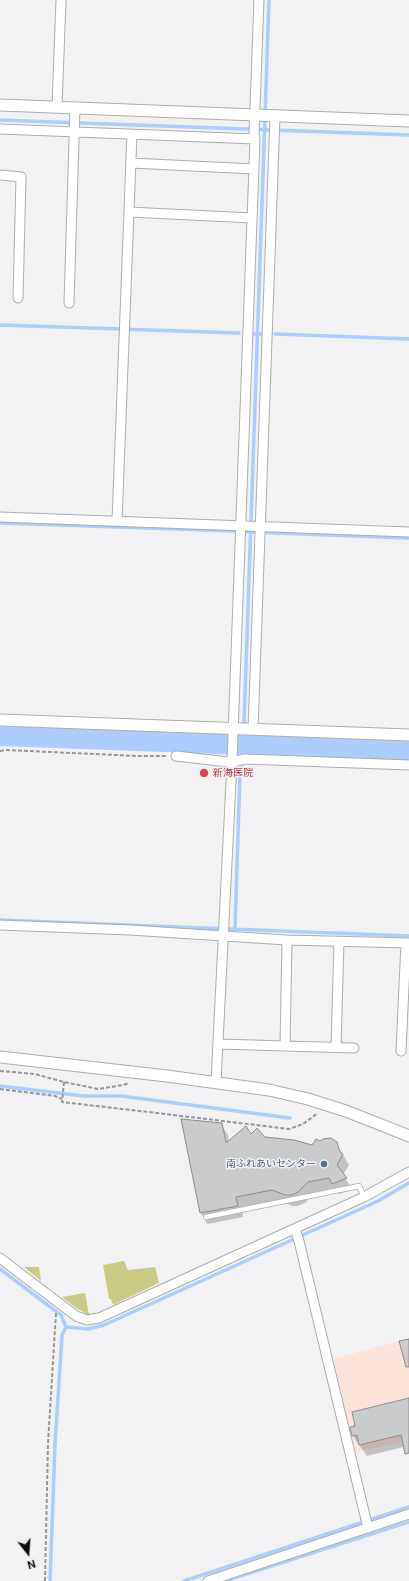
<!DOCTYPE html>
<meta charset="utf-8">
<style>
body{margin:0}
#map{position:relative;width:409px;height:1581px;overflow:hidden;background:#f2f2f4;font-family:"DM Sans",sans-serif}
canvas{display:block}
.north{position:absolute;left:8px;top:1533px;width:40px;height:40px;-webkit-text-stroke:3px #f2f2f4;paint-order:stroke;rotate:163deg;font-size:11px;font-weight:700;line-height:16px;text-align:center;color:#0e0e0e}
.north::after{content:'';display:block;margin:auto;width:14px;height:18px;background:#0e0e0e;clip-path:polygon(50% 0,100% 100%,50% 72%,0 100%)}
</style>
<div id="map">
<canvas width="409" height="1581"></canvas>
<div class="north">N</div>
</div>
<script>
const ctx = document.querySelector('canvas').getContext('2d');
ctx.lineJoin = 'round';
function paint(path, color) {
  ctx.fillStyle = color;
  ctx.fill(path, 'evenodd');
}
function poly(rows) {
  const path = new Path2D();
  for (const r of rows) {
    path.moveTo(r[0], r[1]);
    for (let i = 2; i < r.length; i += 2) path.lineTo(r[i], r[i + 1]);
  }
  return path;
}
function trace(path, color, width, dash) {
  ctx.strokeStyle = color;
  ctx.lineWidth = width;
  ctx.lineCap = dash ? 'butt' : 'round';
  ctx.setLineDash(dash || []);
  ctx.stroke(path);
}
function write(font, color, halo, rows, align = 'center') {
  ctx.font = font + ' "DM Sans","Noto Sans JP",sans-serif';
  ctx.lineWidth = 3;
  ctx.setLineDash([]);
  ctx.textBaseline = 'middle';
  ctx.strokeStyle = halo;
  ctx.fillStyle = color;
  for (const [text, x, y, turn = 0] of rows) {
    ctx.save();
    ctx.translate(x, y);
    ctx.rotate((+turn || 0) * Math.PI / 180);
    ctx.textAlign = isNaN(turn) ? turn : align;
    if (halo) ctx.strokeText(text, 0, 0);
    ctx.fillText(text, 0, 0);
    ctx.restore();
  }
}
paint(poly([
 [409,1338,400,1341,409,1351,409,1398,352,1412,355,1426,350,1427,352,1436,357,1435,360,1445,401,1435,409,1440,355,1453,333,1359]
]), '#fbe3d9');
paint(poly([
 [124,1261,128,1270,155,1267,159,1283,113,1305,111,1299,109,1299,103,1265],
 [24,1267,39,1267,41,1281],
 [85,1293,89,1315,76,1308,62,1297]
]), '#c9cb84');
paint(poly([
 [221,1124,228,1135,229,1142,251,1135,313,1147,320,1142,336,1143,349,1165,343,1175,352,1189,339,1194,336,1189,314,1193,305,1203,298,1206,292,1206,279,1200,242,1208,243,1217,207,1224,201,1213],
 [409,1400,409,1449,407,1446,367,1456,353,1436,351,1427]
]), '#0003');
trace(poly([
 [0,120,409,135],
 [0,325,239,333],
 [253,334,261,334],
 [275,334,409,339],
 [0,523,234,531],
 [248,532,409,538],
 [244,723,269,0],
 [245,746,246,739],
 [242,754,243,745],
 [0,920,409,936],
 [235,929,240,773,242,765],
 [0,1086,83,1096,121,1096,290,1118],
 [0,1269,61,1315,66,1327],
 [50,1581,55,1444,62,1335,66,1327,88,1329,104,1325,378,1201,409,1183],
 [184,1581,409,1507],
 [225,1581,409,1522]
]), '#accdfe', 3.5);
trace(poly([
 [0,736,409,751]
]), '#accdfe', 20);
const building = poly([
 [181,1119,222,1123,226,1143,246,1126,251,1134,257,1128,265,1137,294,1140,312,1145,316,1139,320,1141,323,1139,331,1138,337,1142,340,1152,343,1154,337,1165,347,1178,332,1184,329,1178,308,1182,298,1192,292,1195,285,1195,272,1190,236,1197,238,1206,200,1213,181,1119],
 [409,1339,409,1367,406,1367,399,1341,409,1339],
 [409,1398,409,1453,405,1454,401,1435,359,1445,357,1435,352,1436,350,1427,355,1426,352,1412,409,1398]
]);
paint(building, '#cacbcc');
trace(building, '#8c8d8e', 1);
const service = poly([
 [206,1217,359,1186,364,1197]
]);
const minor = poly([
 [57,107,61,0],
 [0,129,255,139],
 [131,163,254,169],
 [0,175,21,177,18,298],
 [129,212,252,218],
 [69,303,75,108],
 [0,517,409,532],
 [117,521,132,134],
 [253,729,275,116],
 [176,756,220,761,232,762,245,759,409,765],
 [0,925,130,930,287,940,409,943],
 [219,1044,354,1048],
 [285,1046,287,940],
 [336,1047,339,942],
 [401,1051,406,943],
 [216,1082,232,762,255,139,254,134,259,0],
 [295,1229,299,1241,368,1528],
 [0,1258,76,1316,87,1320,99,1318,364,1197,409,1172],
 [208,1581,409,1514]
]);
const tertiary = poly([
 [0,105,409,121],
 [0,720,409,735],
 [0,1057,167,1076,269,1090,308,1099,346,1111,409,1136]
]);
trace(service, '#adadaf', 6);
trace(minor, '#adadaf', 11);
trace(tertiary, '#adadaf', 13);
trace(poly([
 [0,751,6,750,138,756,167,756],
 [0,1071,35,1074,64,1082,98,1089,123,1085,129,1083],
 [64,1082,62,1102,157,1113,289,1129,303,1124,318,1113],
 [0,1089,55,1096,62,1099],
 [45,1581,48,1443,56,1313]
]), '#979798', 2, [4, 2]);
trace(service, '#fff', 4.5);
trace(minor, '#fff', 9);
trace(tertiary, '#fff', 11);
for (const [x, y, r, color] of [
 [204,773,5,"#e0444e"],
 [324,1164,4,"#5c6f8a"]
]) {
  const dot = new Path2D();
  dot.arc(x, y, r, 0, 2 * Math.PI);
  ctx.fillStyle = color;
  ctx.fill(dot);
  trace(dot, '#f2f2f4', 1.5);
}
write('10px', '#be3a42', '#f2f2f4', [
 ["新海医院",213,773]
], 'left');
write('10px', '#4e5e75', '#f2f2f4', [
 ["南ふれあいセンター",316,1164]
], 'right');
</script>
